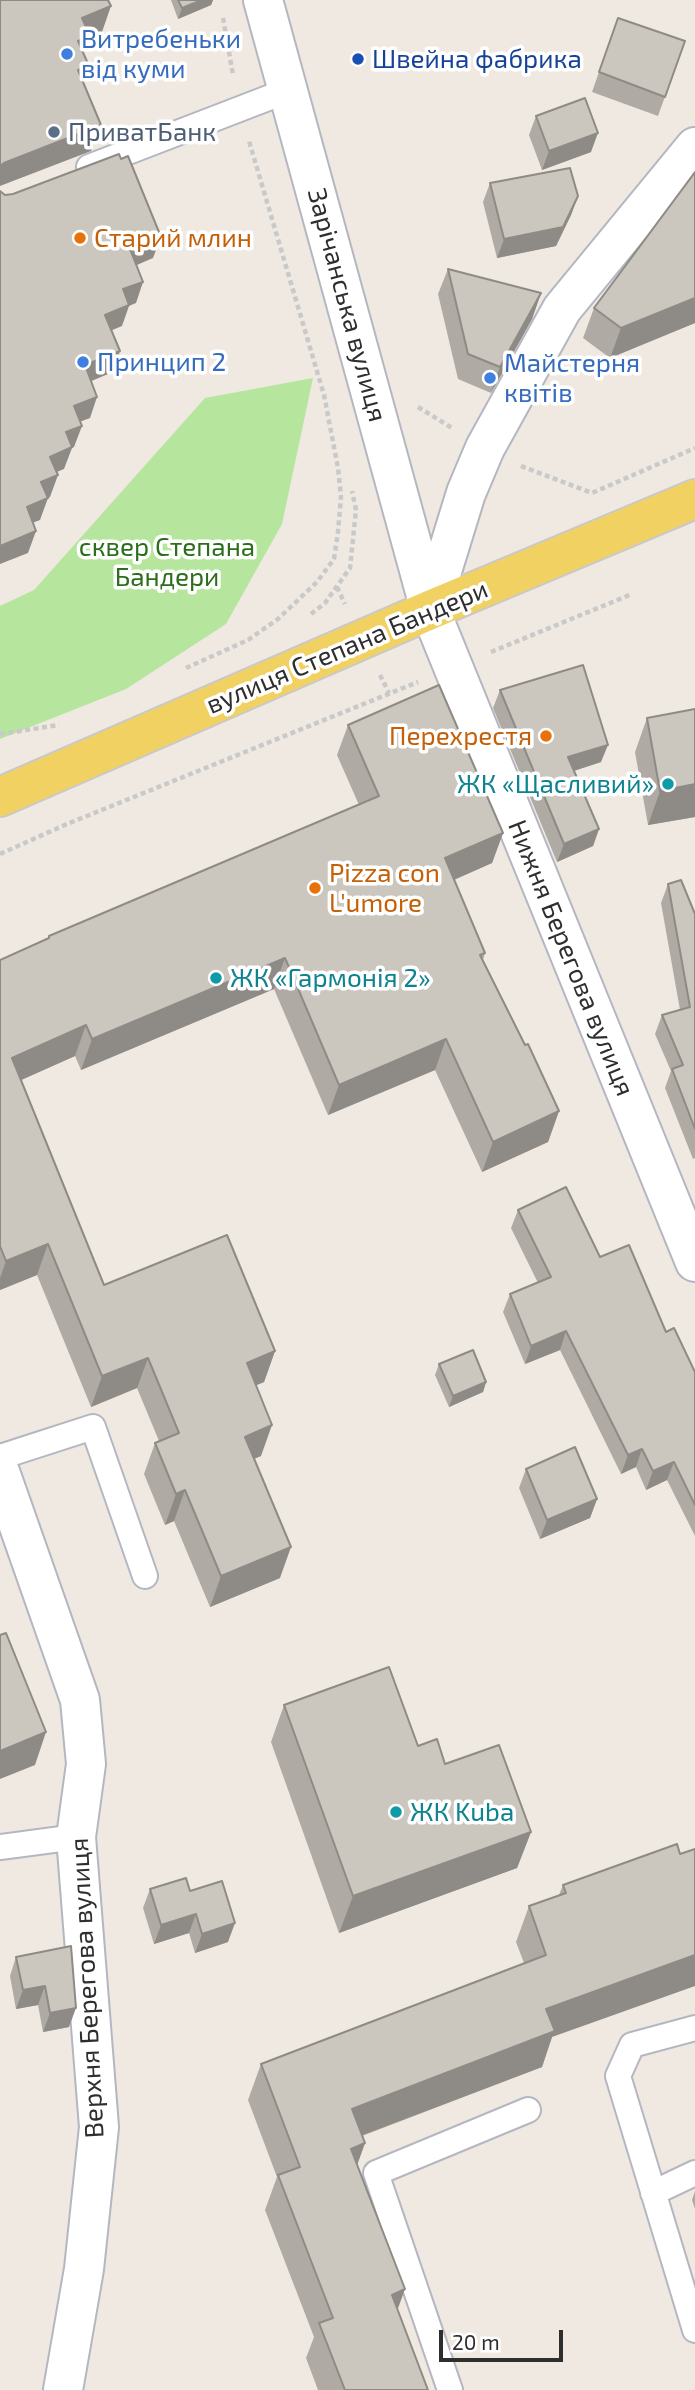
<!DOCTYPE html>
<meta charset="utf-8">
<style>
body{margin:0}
#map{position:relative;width:695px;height:2390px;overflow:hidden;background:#efe9e1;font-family:"Exo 2",sans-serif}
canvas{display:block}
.scale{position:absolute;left:439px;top:2330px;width:124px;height:32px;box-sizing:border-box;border:4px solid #2e2e2e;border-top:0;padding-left:9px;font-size:21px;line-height:24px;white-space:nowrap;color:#2e2e2e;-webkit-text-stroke:5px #fff;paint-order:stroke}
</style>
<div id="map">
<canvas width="695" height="2390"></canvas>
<div class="scale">20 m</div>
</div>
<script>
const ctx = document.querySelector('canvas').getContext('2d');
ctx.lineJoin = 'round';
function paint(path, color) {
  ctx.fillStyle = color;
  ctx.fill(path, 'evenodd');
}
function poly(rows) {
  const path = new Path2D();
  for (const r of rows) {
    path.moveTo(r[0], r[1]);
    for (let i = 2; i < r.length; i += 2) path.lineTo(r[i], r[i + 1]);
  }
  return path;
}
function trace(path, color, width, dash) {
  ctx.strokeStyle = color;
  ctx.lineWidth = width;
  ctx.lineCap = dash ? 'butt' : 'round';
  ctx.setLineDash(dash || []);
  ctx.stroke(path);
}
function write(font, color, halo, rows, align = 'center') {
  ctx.font = font + ' "Exo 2",sans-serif';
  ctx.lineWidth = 7;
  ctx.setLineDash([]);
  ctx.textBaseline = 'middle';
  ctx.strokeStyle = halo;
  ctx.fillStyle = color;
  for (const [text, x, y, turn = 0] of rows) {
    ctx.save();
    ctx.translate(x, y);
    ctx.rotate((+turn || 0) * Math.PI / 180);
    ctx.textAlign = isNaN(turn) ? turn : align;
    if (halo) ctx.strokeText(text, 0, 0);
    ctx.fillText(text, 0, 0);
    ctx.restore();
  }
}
paint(poly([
 [313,378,282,524,226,624,126,689,0,739,0,606,34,590,205,398]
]), '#b6e59e');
const service = poly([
 [89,167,289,90],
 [0,1457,93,1427,145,1576],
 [0,1847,76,1837],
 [695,2028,632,2045,618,2076,695,2330],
 [653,2193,695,2173],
 [450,2390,376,2173,528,2110]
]);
const minor = poly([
 [695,147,562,309,485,448,466,493,430,610,695,1262],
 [0,1472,80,1700,86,1764,76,1837,99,2127,84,2269,63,2390]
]);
const tertiary = poly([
 [263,0,430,610]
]);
const primary = poly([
 [0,797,430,610,695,499]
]);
trace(service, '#b4b7c1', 28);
trace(minor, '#b4b7c1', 42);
trace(tertiary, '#b4b7c1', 42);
trace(primary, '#c9c9c9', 42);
trace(poly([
 [223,18,233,75],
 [418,407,452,428],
 [521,466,592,493,695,448],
 [337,587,345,604],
 [311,614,325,603,350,568,356,510,352,491],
 [491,652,632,594],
 [186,668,248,640,278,619,317,582,334,559,338,532,341,497,338,468,324,395,249,141],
 [380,675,389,693],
 [0,734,59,725],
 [0,854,67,824,418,682]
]), '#c9c9c9', 4.5, [5, 3.5]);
trace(service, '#fff', 24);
trace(minor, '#fff', 38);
trace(tertiary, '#fff', 38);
trace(primary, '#f2d163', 38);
paint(poly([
 [171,0,213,0,211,5,178,19],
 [618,18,685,41,658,116,592,92],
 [536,116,591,152,542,170,529,135],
 [695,172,695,323,610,358,583,338,594,308],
 [490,183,578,196,571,215,556,246,497,258,483,202],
 [448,269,541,293,532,319,491,393,458,379,438,294],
 [500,690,601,762,574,771,599,829,593,846,557,862,493,708],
 [695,709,695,817,648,825,635,752,647,718],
 [348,725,503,833,492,863,454,880,485,953,483,960,559,1111,548,1142,482,1172,435,1070,328,1115,274,989,81,1070,75,1056,21,1080,104,1285,275,1351,264,1382,256,1385,261,1456,254,1459,280,1578,210,1607,174,1521,165,1525,144,1474,155,1443,159,1441,137,1388,91,1407,37,1275,0,1290,0,960,48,939,49,936,359,805,337,755],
 [668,884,695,914,695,1158,693,1159,665,1088,671,1071,655,1034,662,1015,680,1010,661,903],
 [518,1210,600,1257,666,1332,695,1372,695,1536,667,1480,646,1490,636,1467,621,1474,560,1350,525,1364,503,1312,510,1294,538,1283,511,1228],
 [439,1364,486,1382,483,1392,449,1407,435,1375],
 [526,1469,597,1499,590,1518,540,1539,519,1488],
 [284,1705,418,1746,445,1764,531,1832,517,1868,339,1933,271,1742],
 [677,1844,552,2037,542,2067,362,2136,365,2143,357,2165,398,2310,428,2390,318,2390,306,2358,314,2337,265,2210,277,2177,248,2100,261,2064,524,1963,516,1942,529,1906,559,1895,563,1885],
 [150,1889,190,1891,228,1942,195,1953,189,1933,154,1944,143,1908],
 [71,1946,69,2027,43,2032,38,2005,16,2009,10,1976,16,1957],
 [695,2191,695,2209,692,2200]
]), '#afaba4');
paint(poly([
 [202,0,213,0,211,5,178,19,182,8],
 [111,6,102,32,89,37,80,61,69,66,82,18],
 [89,66,79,91,78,70],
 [101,125,91,151,0,186,0,166,4,163],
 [598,133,591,152,542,170,549,151],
 [578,196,571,215,556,246,497,258,504,239],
 [161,237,153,258,123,271,130,249],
 [143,282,136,303,129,306,122,326,98,336,105,315,123,289],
 [541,293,532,319,491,393,500,367],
 [695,298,695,323,610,358,621,328],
 [120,351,113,372,77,387,85,365],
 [97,397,90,418,66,427,74,406],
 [82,426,74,447,72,448,64,469,42,478,50,457,66,432],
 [58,475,50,497,33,503,41,482],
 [48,498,40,520,19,528,27,507],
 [36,531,28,553,0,564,0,546],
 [608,745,601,762,561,775,568,757],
 [695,784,695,817,648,825,660,791],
 [599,829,593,846,557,862,564,844],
 [503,833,492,863,433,889,445,858],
 [285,958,274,989,81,1070,92,1039],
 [86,1025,75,1056,1,1089,12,1058],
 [446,1039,435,1070,328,1115,339,1085],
 [559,1111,548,1142,482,1172,493,1142],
 [48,1244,37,1275,0,1290,0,1278,6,1261],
 [566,1331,560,1350,525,1364,531,1346],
 [275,1351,264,1382,236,1394,247,1363],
 [148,1358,137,1388,91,1407,102,1376],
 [486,1382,483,1392,449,1407,453,1396],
 [272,1425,261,1456,234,1467,245,1437],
 [642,1449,636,1467,621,1474,628,1455],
 [674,1462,667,1480,646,1490,653,1471],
 [185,1490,174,1521,165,1525,176,1494],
 [597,1499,590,1518,540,1539,547,1520],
 [291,1547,280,1578,210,1607,221,1576],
 [46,1732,35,1765,0,1779,0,1751],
 [531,1832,517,1868,339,1933,353,1896],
 [196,1914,189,1933,154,1944,161,1925],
 [235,1923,228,1942,195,1953,202,1934],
 [695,1955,695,1986,552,2037,542,2067,339,2144,352,2109,546,2009],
 [45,1986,38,2005,16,2009,23,1990],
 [76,2008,69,2027,43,2032,50,2013],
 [365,2143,352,2179,351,2149],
 [405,2289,392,2325,392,2295]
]), '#8e8b86');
const building = poly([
 [0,0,108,0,111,6,82,18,90,36,78,41,89,66,78,70,101,125,4,163,0,166,0,0],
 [178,0,202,0,182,8,178,0],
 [618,18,685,41,665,97,599,72,618,18],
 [585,98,598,133,549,151,536,116,585,98],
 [119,154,121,159,128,156,161,237,130,249,143,282,123,289,129,305,105,315,120,351,85,365,97,397,74,406,82,426,66,432,72,447,50,457,58,475,41,482,48,498,27,507,36,531,0,546,0,191,5,195,13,194,119,154],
 [570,168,578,196,563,227,504,239,490,183,570,168],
 [695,172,695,298,621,328,594,308,695,172],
 [448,269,541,293,500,367,468,354,448,269],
 [583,665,608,745,568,757,599,829,564,844,500,690,583,665],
 [439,685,503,833,445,858,485,953,480,955,525,1045,528,1044,559,1111,493,1142,446,1039,339,1085,285,958,92,1039,86,1025,12,1058,104,1285,227,1235,275,1351,247,1363,272,1425,245,1437,291,1547,221,1576,185,1490,176,1494,155,1443,179,1433,148,1358,102,1376,48,1244,6,1261,0,1246,0,960,49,938,49,936,379,796,348,725,439,685],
 [695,709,695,784,660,791,647,718,695,709],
 [681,880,695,914,695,1129,672,1069,683,1065,662,1015,690,1007,668,884,681,880],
 [566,1187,600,1257,629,1245,666,1332,674,1328,695,1372,695,1505,674,1462,653,1471,642,1449,628,1455,566,1331,531,1346,510,1294,551,1277,518,1210,566,1187],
 [473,1350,486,1382,453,1396,439,1364,473,1350],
 [575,1447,597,1499,547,1520,526,1469,575,1447],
 [6,1633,46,1732,0,1751,0,1635,6,1633],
 [389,1667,418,1746,437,1739,445,1764,499,1745,531,1832,353,1896,284,1705,389,1667],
 [677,1844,680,1854,695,1849,695,1955,546,2009,555,2031,352,2109,365,2143,351,2149,405,2289,392,2295,428,2390,345,2390,319,2323,333,2318,278,2175,300,2167,261,2064,546,1955,529,1906,566,1893,563,1885,677,1844],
 [186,1878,190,1891,222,1881,235,1923,202,1934,196,1914,161,1925,150,1889,186,1878],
 [71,1946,76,2008,50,2013,45,1986,23,1990,16,1957,71,1946]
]);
paint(building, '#cbc7bf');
trace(building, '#8e8b86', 2);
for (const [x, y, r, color] of [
 [67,54,7,"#3f7fe0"],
 [358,59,7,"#1a4fb4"],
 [54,132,7,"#5c6f8a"],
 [80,238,7,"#e8710a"],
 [83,362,7,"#3f7fe0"],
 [490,378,7,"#3f7fe0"],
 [546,736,7,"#e8710a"],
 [668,784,7,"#0f9aa8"],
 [315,888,7,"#e8710a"],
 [216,978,7,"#0f9aa8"],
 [396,1812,7,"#0f9aa8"]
]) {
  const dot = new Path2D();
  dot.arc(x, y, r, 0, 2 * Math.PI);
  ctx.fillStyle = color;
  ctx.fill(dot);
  trace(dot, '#fff', 2.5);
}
write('26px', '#366cbe', '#fff', [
 ["Витребеньки",81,39],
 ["від куми",81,69],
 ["Принцип 2",97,362],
 ["Майстерня",504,363],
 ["квітів",504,393]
], 'left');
write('26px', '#164399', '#fff', [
 ["Швейна фабрика",372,59]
], 'left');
write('26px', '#4e5e75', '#fff', [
 ["ПриватБанк",68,132]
], 'left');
write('26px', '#c56008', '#fff', [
 ["Старий млин",94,238],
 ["Перехрестя",532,736,"right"],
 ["Pizza con",329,873],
 ["L'umore",329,903]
], 'left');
write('26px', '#2e2e2e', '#fff', [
 ["Зарічанська вулиця",347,305,75],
 ["вулиця Степана Бандери",347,647,-23],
 ["Нижня Берегова вулиця",571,958,68],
 ["Верхня Берегова вулиця",87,1988,-93]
]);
write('26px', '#2c6e1b', '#fff', [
 ["сквер Степана",167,547],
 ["Бандери",167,577]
]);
write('26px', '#0d838f', '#fff', [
 ["ЖК «Щасливий»",654,784,"right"],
 ["ЖК «Гармонія 2»",230,978],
 ["ЖК Kuba",410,1812]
], 'left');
</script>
